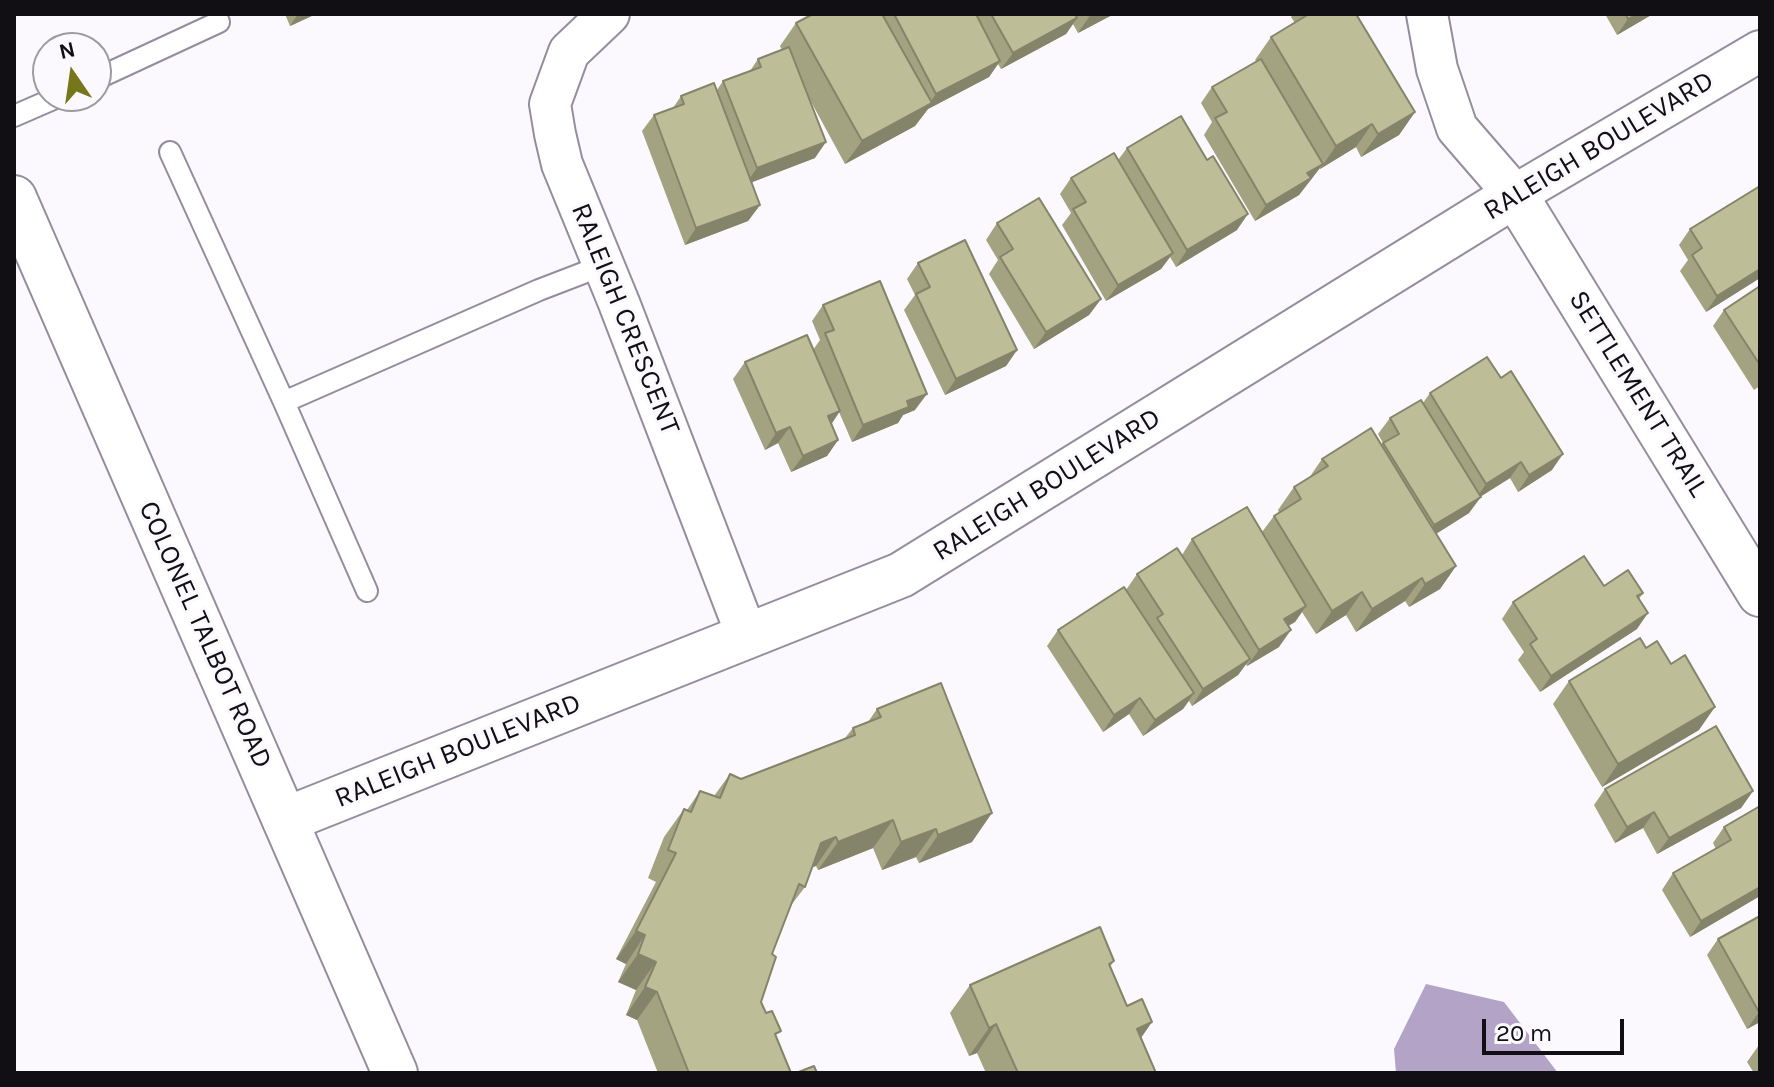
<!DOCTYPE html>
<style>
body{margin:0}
#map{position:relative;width:1774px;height:1087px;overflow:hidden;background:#fbf9fd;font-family:Karla,sans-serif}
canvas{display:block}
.frame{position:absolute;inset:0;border:16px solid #110e14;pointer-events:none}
.north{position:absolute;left:32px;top:32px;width:80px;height:80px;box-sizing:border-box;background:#fbf9fd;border:2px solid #9d9ba0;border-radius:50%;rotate:347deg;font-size:22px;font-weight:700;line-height:32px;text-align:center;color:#110e14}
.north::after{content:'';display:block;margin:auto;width:28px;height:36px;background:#77761b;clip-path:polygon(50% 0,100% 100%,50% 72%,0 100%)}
.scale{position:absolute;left:1482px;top:1019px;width:142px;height:36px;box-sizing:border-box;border:4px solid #110e14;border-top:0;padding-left:10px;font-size:24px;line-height:28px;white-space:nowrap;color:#110e14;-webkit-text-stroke:6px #fbf9fd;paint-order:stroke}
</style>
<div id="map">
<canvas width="1774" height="1087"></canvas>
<div class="frame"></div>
<div class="north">N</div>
<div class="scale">20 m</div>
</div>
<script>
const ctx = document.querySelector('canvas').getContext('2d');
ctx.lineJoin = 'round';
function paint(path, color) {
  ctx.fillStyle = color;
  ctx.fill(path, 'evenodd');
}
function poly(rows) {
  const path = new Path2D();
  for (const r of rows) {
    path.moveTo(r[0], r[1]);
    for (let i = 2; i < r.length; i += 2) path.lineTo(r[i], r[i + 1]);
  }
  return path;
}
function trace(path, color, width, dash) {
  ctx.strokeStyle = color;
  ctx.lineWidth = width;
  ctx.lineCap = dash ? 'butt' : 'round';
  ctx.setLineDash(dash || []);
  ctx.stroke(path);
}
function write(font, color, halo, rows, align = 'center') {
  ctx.font = font + ' Karla,sans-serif';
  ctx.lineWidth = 6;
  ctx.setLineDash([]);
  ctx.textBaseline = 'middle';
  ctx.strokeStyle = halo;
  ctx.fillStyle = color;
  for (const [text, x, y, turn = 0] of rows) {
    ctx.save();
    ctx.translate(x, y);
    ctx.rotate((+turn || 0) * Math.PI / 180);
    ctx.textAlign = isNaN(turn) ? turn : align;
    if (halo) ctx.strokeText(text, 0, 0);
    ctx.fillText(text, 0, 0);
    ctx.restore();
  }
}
paint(poly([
 [1426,984,1504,1002,1558,1073,1396,1073,1394,1049]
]), '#b3a4c7');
const service = poly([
 [96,79,219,22],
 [14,116,60,96],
 [170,152,284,402,367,591],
 [284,402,539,290,604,265]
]);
const minor = poly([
 [609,14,569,52,550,104,555,134,562,164,619,303,747,636],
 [1427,14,1437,69,1457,128,1515,195,1760,51]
]);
const tertiary = poly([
 [285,820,901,575,1515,195,1760,594]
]);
const secondary = poly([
 [14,198,395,1073]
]);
trace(service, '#958d9f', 24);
trace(minor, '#958d9f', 44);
trace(tertiary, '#958d9f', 48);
trace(secondary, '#958d9f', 48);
trace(service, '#fff', 20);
trace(minor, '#fff', 40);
trace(tertiary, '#fff', 44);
trace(secondary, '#fff', 44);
paint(poly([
 [285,14,316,14,290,26],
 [813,14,1114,14,1078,33,1073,24,1066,34,1001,69,998,64,989,77,928,109,915,126,845,164,809,98,815,158,751,182,760,205,748,221,685,245,642,131,654,115,673,108,681,96,717,90,723,81,750,71,758,59,782,50,780,46,796,23],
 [1293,14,1356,14,1415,112,1399,135,1361,157,1356,147,1320,169,1320,168,1299,195,1255,221,1204,135,1212,122,1201,103,1212,87,1256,61,1255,60,1271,37,1295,23,1291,17],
 [1605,14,1653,14,1617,35],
 [1127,148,1237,230,1176,267,1170,257,1161,269,1106,301,1062,225,1071,213,1060,194,1071,178,1118,160],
 [997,223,1101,299,1089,315,1034,349,989,274,998,260,986,240],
 [1690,229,1760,278,1706,312,1680,271,1688,260,1679,245],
 [918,263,1017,350,1006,366,945,395,904,310,915,295,907,279],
 [1760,286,1760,386,1754,390,1713,326,1724,310],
 [823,305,915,410,903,415,898,423,852,442,839,412,831,424,838,440,827,456,791,472,778,443,765,450,733,379,745,362,813,350,820,340,812,321],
 [1430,393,1552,470,1518,492,1510,478,1480,497,1469,513,1436,534,1456,566,1440,589,1409,607,1405,601,1356,632,1346,615,1316,634,1302,612,1295,622,1288,626,1279,647,1247,666,1246,664,1238,675,1192,706,1189,701,1183,709,1143,736,1129,714,1103,732,1047,646,1058,630,1126,590,1137,574,1182,555,1192,539,1262,532,1274,516,1279,513,1278,510,1294,487,1309,478,1322,459,1382,445,1383,443,1378,434,1390,418,1423,403],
 [1604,586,1643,593,1639,599,1637,629,1540,692,1518,660,1524,652,1502,619,1513,602],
 [1569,681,1699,730,1602,787,1553,704],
 [877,709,972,842,919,863,916,857,882,870,873,848,818,870,816,866,812,867,805,887,789,908,772,954,761,1002,791,1073,658,1073,637,1020,626,1015,636,990,618,982,626,964,616,959,656,882,648,878,664,837,684,809,687,810,700,791,714,796,730,774,741,779,845,738,853,728,868,722],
 [1605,789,1753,791,1741,808,1657,854,1643,828,1615,843,1594,805],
 [1724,827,1760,896,1690,937,1662,890,1673,873,1716,849,1713,843],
 [1760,916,1760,1022,1747,1029,1707,955,1718,939],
 [1114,961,1110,967,1156,1073,986,1073,977,1053,969,1056,950,1013,970,985],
 [1759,1045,1760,1045,1760,1073,1754,1073,1747,1062]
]), '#a3a382');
paint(poly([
 [298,14,316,14,290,26],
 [1091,14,1114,14,1078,33],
 [1637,14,1653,14,1617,35,1628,19],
 [1077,18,1066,34,1001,69,1013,53],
 [1000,61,989,77,928,109,915,126,845,164,862,141,928,105,936,94],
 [1415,112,1399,135,1361,157,1378,134],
 [1372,124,1356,147,1320,169,1336,146],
 [826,142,815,158,745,185,757,168],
 [1323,164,1299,195,1255,221,1266,205,1307,173],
 [760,205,748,221,685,245,696,228],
 [1248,214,1237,230,1176,267,1187,250],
 [1173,253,1161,269,1106,301,1118,285],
 [1760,269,1760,278,1706,312,1717,296],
 [1101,299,1089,315,1034,349,1046,332],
 [1017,350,1006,366,945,395,956,379],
 [927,394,915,410,903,415,898,423,852,442,863,425,907,401],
 [840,411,829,428,828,416],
 [790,427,778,443,765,450,776,433],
 [838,440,827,456,791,472,803,456],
 [1563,454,1552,470,1518,492,1529,475],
 [1521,462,1510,478,1475,500,1486,484],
 [1481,497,1469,513,1423,542,1434,525],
 [1456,566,1440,589,1409,607,1425,584],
 [1422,578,1405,601,1356,632,1372,609],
 [1362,592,1346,615,1316,634,1332,611],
 [1306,606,1295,622,1272,635,1284,619],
 [1648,613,1637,629,1540,692,1551,676],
 [1291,630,1279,647,1247,666,1259,650],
 [1250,659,1238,675,1192,706,1203,689],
 [1194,693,1183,709,1143,736,1155,720],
 [1140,698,1129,714,1103,732,1114,715],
 [1715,707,1699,730,1602,787,1618,764],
 [1753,791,1741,808,1657,854,1669,838],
 [1654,812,1643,828,1615,843,1627,827],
 [992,813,972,842,919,863,938,835],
 [893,820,873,848,818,870,838,842],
 [936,829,916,857,882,870,901,842],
 [836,837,816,866,802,871,821,843],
 [1760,887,1760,896,1690,937,1701,921],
 [636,931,645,935,626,964,616,959],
 [638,954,656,962,636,990,618,982],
 [645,987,657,992,637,1020,626,1015],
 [1759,1012,1760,1012,1760,1022,1747,1029],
 [1152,1022,1132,1051,1137,1029],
 [996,1024,977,1053,969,1056,989,1028]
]), '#84846a');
const building = poly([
 [813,14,882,14,932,103,862,141,796,23,813,14],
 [894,14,976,14,1000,61,936,94,894,14],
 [991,14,1075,14,1077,18,1013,53,991,14],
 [1309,14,1356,14,1415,112,1378,134,1372,124,1336,146,1271,37,1309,14],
 [1626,14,1637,14,1628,19,1626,14],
 [789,47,826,142,757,168,723,81,761,67,758,59,789,47],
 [1261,59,1323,164,1307,173,1311,178,1266,205,1215,118,1227,112,1212,87,1261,59],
 [714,83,760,205,696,228,654,115,684,104,681,96,714,83],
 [1181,116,1207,160,1213,156,1248,214,1187,250,1127,148,1181,116],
 [1114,153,1173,253,1118,285,1073,209,1086,202,1071,178,1114,153],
 [1760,186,1760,269,1717,296,1692,255,1702,248,1690,229,1760,186],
 [1039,198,1101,299,1046,332,1000,257,1013,249,997,223,1039,198],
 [965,240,1017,350,956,379,916,294,930,287,918,263,965,240],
 [880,281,927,394,907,401,909,407,863,425,825,333,834,330,823,305,880,281],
 [1760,286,1760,365,1724,310,1760,286],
 [807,335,840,411,828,416,838,440,803,456,790,427,776,433,745,362,807,335],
 [1487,357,1501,378,1511,371,1563,454,1529,475,1521,462,1486,484,1430,393,1487,357],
 [1421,400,1481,497,1434,525,1383,443,1399,434,1390,418,1421,400],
 [1371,428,1456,566,1425,584,1422,578,1372,609,1362,592,1332,611,1274,516,1301,499,1294,487,1328,466,1322,459,1371,428],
 [1247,507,1306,606,1284,619,1291,630,1259,650,1192,539,1247,507],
 [1177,548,1250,659,1203,689,1157,618,1163,614,1137,574,1177,548],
 [1584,556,1604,586,1628,570,1643,593,1637,596,1648,613,1551,676,1530,644,1537,639,1513,602,1584,556],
 [1124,587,1194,693,1155,720,1140,698,1114,715,1058,630,1124,587],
 [1640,638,1646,648,1657,641,1671,664,1685,655,1715,707,1618,764,1569,681,1640,638],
 [941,683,992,813,938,835,936,829,901,842,893,820,838,842,836,837,821,843,805,887,799,884,772,954,776,957,761,1002,766,1013,772,1011,781,1031,775,1034,791,1073,689,1073,657,992,645,987,656,962,638,954,645,935,636,931,676,853,668,850,684,809,691,812,700,791,720,798,730,774,741,779,855,735,853,728,881,717,877,709,941,683],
 [1716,726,1753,791,1669,838,1654,812,1627,827,1605,789,1716,726],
 [1760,806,1760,887,1701,921,1673,873,1731,840,1724,827,1760,806],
 [1760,916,1760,1012,1759,1012,1718,939,1760,916],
 [1100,927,1114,961,1109,964,1127,1006,1142,999,1152,1022,1137,1029,1156,1073,1018,1073,996,1024,989,1028,970,985,1100,927],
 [814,1066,817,1073,796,1073,814,1066]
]);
paint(building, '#bdbd97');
trace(building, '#84846a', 2);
write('28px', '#110e14', '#fbf9fd', [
 ["RALEIGH BOULEVARD",1599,146,-31],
 ["RALEIGH CRESCENT",625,319,68],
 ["SETTLEMENT TRAIL",1638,394,58],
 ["RALEIGH BOULEVARD",1047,485,-32],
 ["COLONEL TALBOT ROAD",205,635,66],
 ["RALEIGH BOULEVARD",458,751,-22]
]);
</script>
